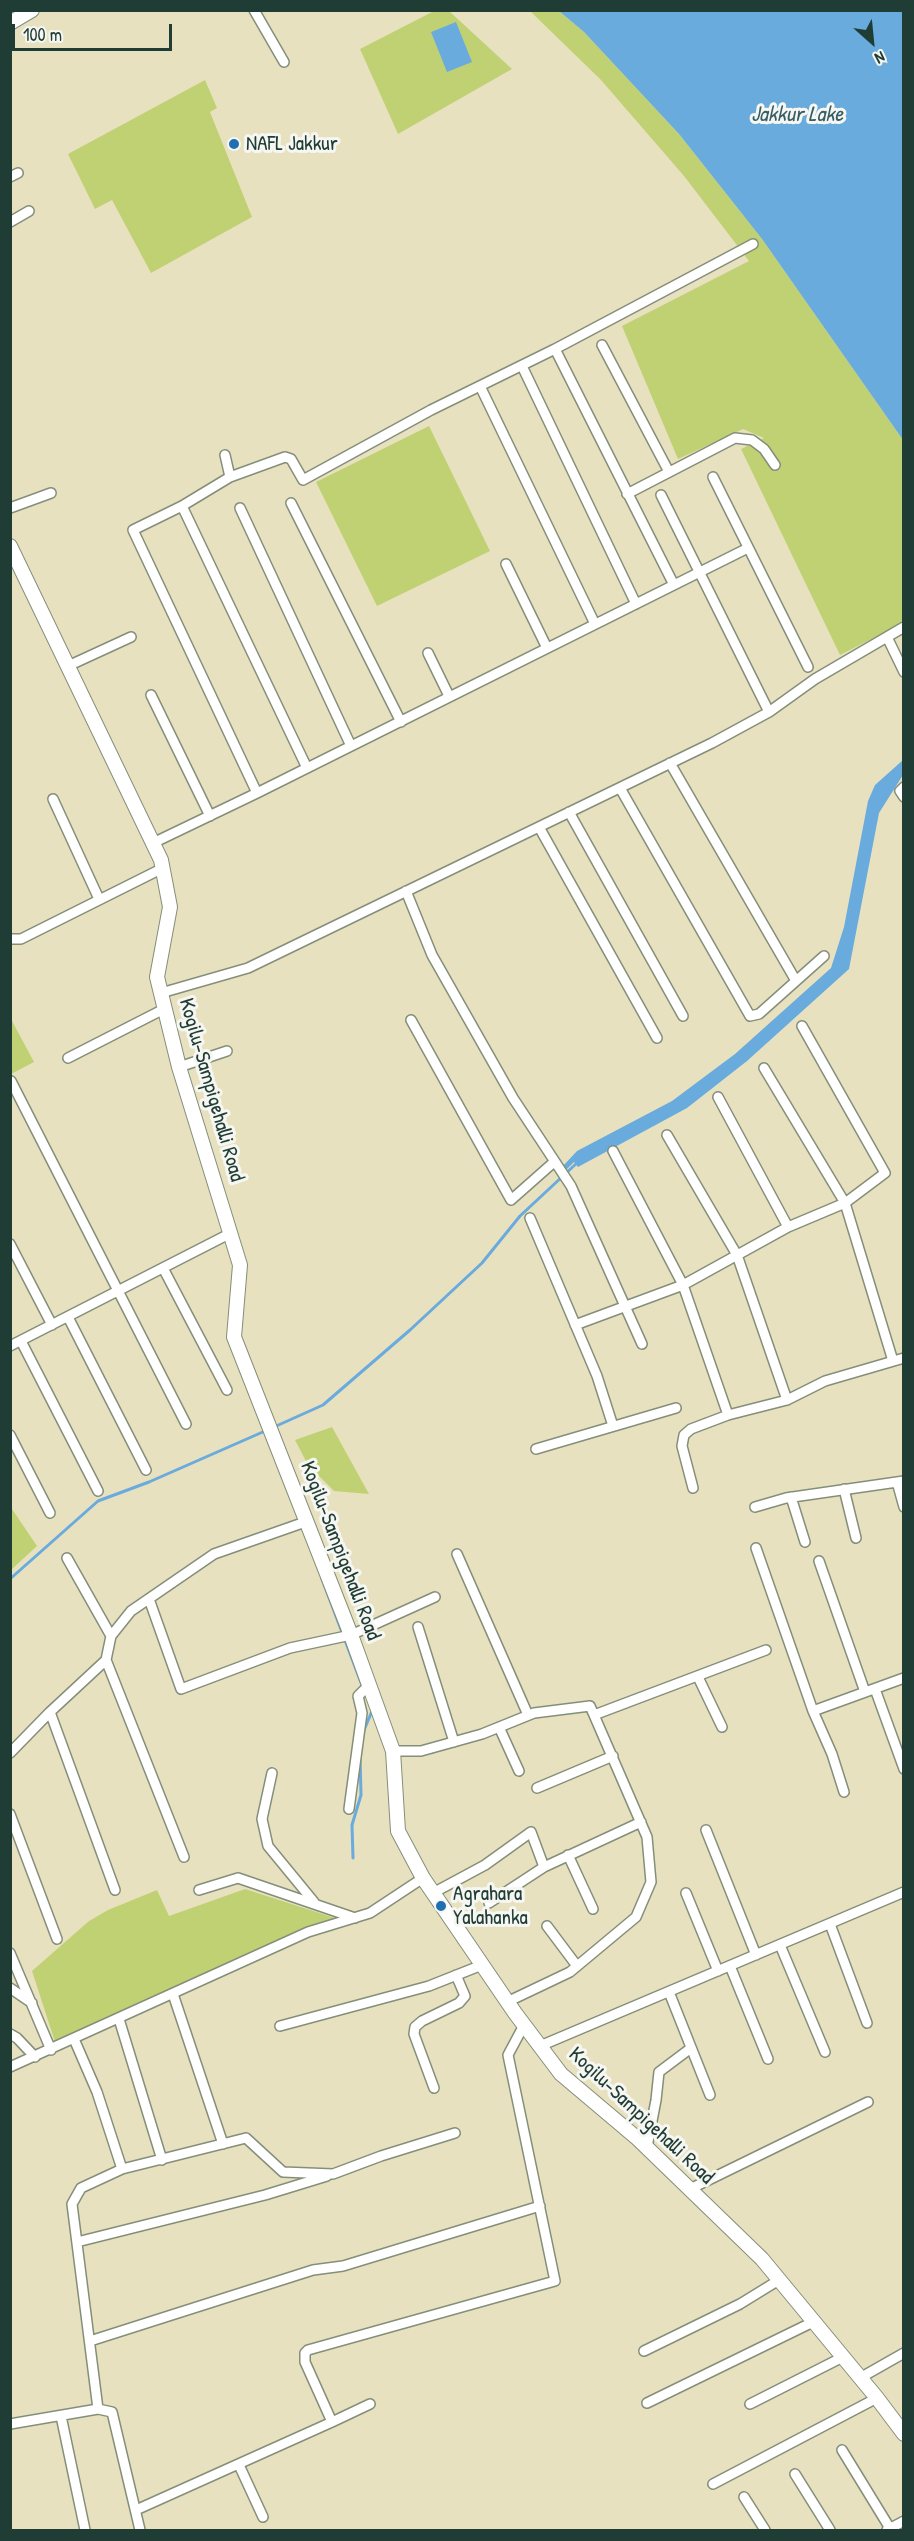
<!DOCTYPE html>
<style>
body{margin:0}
#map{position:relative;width:914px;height:2541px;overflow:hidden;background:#e8e1bf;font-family:"Patrick Hand",sans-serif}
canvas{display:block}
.frame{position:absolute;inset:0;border:12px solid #1f3d34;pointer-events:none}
.north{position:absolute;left:842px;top:12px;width:60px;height:60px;-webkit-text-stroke:4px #f6f6f2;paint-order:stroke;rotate:153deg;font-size:16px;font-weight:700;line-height:24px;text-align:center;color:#1f3d34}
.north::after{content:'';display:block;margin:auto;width:21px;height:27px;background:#1f3d34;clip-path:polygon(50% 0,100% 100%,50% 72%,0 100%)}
.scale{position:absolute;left:12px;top:24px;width:160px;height:27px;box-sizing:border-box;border:3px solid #1f3d34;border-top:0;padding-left:8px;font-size:18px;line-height:21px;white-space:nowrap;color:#1f3d34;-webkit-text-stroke:4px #f6f6f2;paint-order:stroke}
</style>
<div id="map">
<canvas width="914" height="2541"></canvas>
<div class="frame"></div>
<div class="north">N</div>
<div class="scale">100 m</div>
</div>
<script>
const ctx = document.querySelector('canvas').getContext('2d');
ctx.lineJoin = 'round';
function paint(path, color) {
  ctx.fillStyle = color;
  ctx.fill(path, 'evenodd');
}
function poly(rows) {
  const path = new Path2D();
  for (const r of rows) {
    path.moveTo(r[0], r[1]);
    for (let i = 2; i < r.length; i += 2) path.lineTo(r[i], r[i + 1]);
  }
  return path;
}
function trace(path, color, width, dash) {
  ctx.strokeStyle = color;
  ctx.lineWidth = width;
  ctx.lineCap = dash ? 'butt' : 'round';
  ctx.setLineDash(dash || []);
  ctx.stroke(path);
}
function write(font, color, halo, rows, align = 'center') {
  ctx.font = font + ' "Patrick Hand",sans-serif';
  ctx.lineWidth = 6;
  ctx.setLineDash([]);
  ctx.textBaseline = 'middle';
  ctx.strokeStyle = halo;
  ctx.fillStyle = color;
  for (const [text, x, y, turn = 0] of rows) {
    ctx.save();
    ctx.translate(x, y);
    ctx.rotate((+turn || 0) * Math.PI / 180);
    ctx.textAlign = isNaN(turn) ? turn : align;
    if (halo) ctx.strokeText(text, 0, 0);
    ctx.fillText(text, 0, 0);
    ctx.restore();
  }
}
paint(poly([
 [434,11,449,11,512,69,398,134,360,49],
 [530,11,559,11,584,32,679,134,762,239,903,440,903,620,889,630,840,655,741,449,764,438,743,429,678,459,622,326,749,261,684,176,601,80],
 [205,80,217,108,210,112,252,217,151,273,112,200,95,209,68,154],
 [429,426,490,551,377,606,316,482],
 [11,1019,34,1062,11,1074,10,1074],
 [332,1427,369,1494,334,1491,308,1465,295,1440],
 [10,1506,37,1546,11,1570,10,1570],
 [245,1889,335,1918,288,1937,55,2042,32,1971,89,1921,108,1910,157,1890,169,1916]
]), '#c0d174');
paint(poly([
 [559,11,903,11,903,440,762,239,679,134,584,32],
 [456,22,472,62,447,72,431,32],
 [903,760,903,775,879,813,849,969,747,1061,687,1108,578,1167,574,1162,566,1170,563,1166,577,1151,672,1101,735,1054,831,968,844,927,868,801,875,785]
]), '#69abdd');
trace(poly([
 [274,1427,323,1405,410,1330,482,1263,520,1216,578,1162],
 [10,1579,98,1501,149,1482,265,1431],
 [322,1579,363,1688],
 [362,1735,372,1711],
 [353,1858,352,1825,361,1795,360,1756]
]), '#69abdd', 3);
const street = poly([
 [254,10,284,62],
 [10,177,18,173],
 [10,222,29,211],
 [602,345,669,472],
 [555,349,753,244],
 [522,366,636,604],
 [480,386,595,624],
 [225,455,230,477],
 [713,477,808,667],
 [627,494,735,438,752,440,764,449,775,465],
 [661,495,769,712],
 [291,503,401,722],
 [182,506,307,768],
 [10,508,51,493],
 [240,508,351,746],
 [506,564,547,648],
 [887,637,904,672],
 [428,653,449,696],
 [68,666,131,637],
 [151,695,210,816],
 [670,763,796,981],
 [904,787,900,791,904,797],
 [620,788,750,1016,759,1014,824,956],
 [257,793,133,530,182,506,230,477,285,457,291,459,303,480,431,410,555,349,674,585],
 [53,799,99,899],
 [569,812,683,1016],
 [539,827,657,1038],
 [153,843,257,793,748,548],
 [406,891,432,955,513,1098,571,1186,642,1344],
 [10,939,21,939,163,868],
 [161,993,248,968,712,743,769,712,815,679,904,627],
 [411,1020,511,1200,554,1162],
 [68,1058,164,1009],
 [179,1067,227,1051],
 [764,1068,845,1203,893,1361],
 [11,1081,186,1424],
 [718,1097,788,1227],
 [667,1135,737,1255,787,1400],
 [613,1151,683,1285,728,1415],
 [530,1218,597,1376,613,1426],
 [10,1244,52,1325],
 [163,1268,227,1390],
 [68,1317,146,1470],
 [575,1325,683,1285,788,1227,845,1203,885,1173,802,1026],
 [21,1341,98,1491],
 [10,1346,231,1233],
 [10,1435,50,1513],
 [536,1449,676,1408],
 [897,1482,904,1507],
 [693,1488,682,1446,684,1435,691,1429,728,1415,787,1400,825,1381,904,1358],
 [844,1489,856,1538],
 [791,1497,805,1542],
 [755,1507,786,1498,904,1481],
 [756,1548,813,1711,832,1754,844,1792],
 [457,1554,528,1715],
 [67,1558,111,1636],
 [819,1561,865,1692],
 [149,1599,181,1689,290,1648,351,1635,435,1597],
 [418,1627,454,1742],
 [106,1660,184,1857],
 [698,1677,722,1727],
 [875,1689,904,1769],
 [813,1711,904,1678],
 [50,1712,115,1890],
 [594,1715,766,1650],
 [499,1727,519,1771],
 [393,1751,421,1751,482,1734,534,1713,590,1706,594,1715,647,1837,651,1882,636,1917,570,1972,507,2002],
 [10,1753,50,1712,106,1660,111,1636,131,1611,214,1554,308,1521],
 [272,1773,262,1819,268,1846,314,1902],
 [537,1788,613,1756],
 [349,1809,362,1713,358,1696,369,1685],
 [10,1814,57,1939],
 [706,1830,756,1955],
 [568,1855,593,1909],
 [199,1890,238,1878,355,1918],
 [433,1893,485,1865,531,1832,544,1867,641,1822],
 [686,1893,718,1971],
 [489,1903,544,1867],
 [830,1924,867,2023],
 [547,1926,577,1966],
 [780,1945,825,2052],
 [10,1953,51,2050],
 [730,1966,768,2059],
 [10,1988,32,2003],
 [669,1992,710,2095],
 [173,1994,223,2144],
 [119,2019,162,2160],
 [280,2026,429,1986,482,1965],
 [10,2034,17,2038,35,2057],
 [74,2039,97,2092,122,2169],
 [540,2046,904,1892],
 [10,2067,308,1932,370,1913,423,1878],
 [434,2088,414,2034,415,2027,422,2021,459,2003,465,1996,456,1975],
 [647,2147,656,2100,659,2072,691,2048],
 [690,2189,868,2102],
 [77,2242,265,2195,327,2176],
 [90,2341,313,2270,343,2266,540,2206],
 [644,2351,740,2304,779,2280],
 [860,2378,904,2353],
 [647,2403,813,2322],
 [750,2404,843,2357],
 [98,2409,72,2204,81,2188,122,2169,246,2138,283,2172,333,2174,381,2156,455,2133],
 [61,2416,85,2530],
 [332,2422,370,2404],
 [10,2424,98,2409,112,2412,140,2530],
 [842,2450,891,2530],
 [239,2465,263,2517],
 [795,2474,830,2530],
 [713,2484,877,2398],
 [744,2497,765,2530],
 [136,2510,332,2422,305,2362,305,2353,308,2350,555,2281,508,2055,524,2025],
 [887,2530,904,2521]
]);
const secondary = poly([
 [10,23,32,10],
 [10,546,161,860,170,907,157,977,179,1067,240,1265,234,1337,351,1635,393,1751,398,1831,423,1878,515,2013,561,2074,638,2139,762,2259,877,2398,904,2434]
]);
trace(street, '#848f7a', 12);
trace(secondary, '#848f7a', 16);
trace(street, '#fff', 9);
trace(secondary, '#fff', 14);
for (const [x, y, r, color] of [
 [234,144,6,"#1f6fb2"],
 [441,1906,6,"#1f6fb2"]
]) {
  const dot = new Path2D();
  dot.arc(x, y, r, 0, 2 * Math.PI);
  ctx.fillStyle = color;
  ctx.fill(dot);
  trace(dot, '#f6f6f2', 2);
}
write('21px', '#1f3d34', '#f6f6f2', [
 ["NAFL Jakkur",246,144],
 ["Agrahara",453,1894],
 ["Yalahanka",453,1918]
], 'left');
write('21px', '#1f3d34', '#f6f6f2', [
 ["Kogilu-Sampigehalli Road",211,1090,74],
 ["Kogilu-Sampigehalli Road",340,1551,69],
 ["Kogilu-Sampigehalli Road",641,2116,43]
]);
write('italic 22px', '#355e67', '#f6f6f2', [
 ["Jakkur Lake",797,115]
]);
</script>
